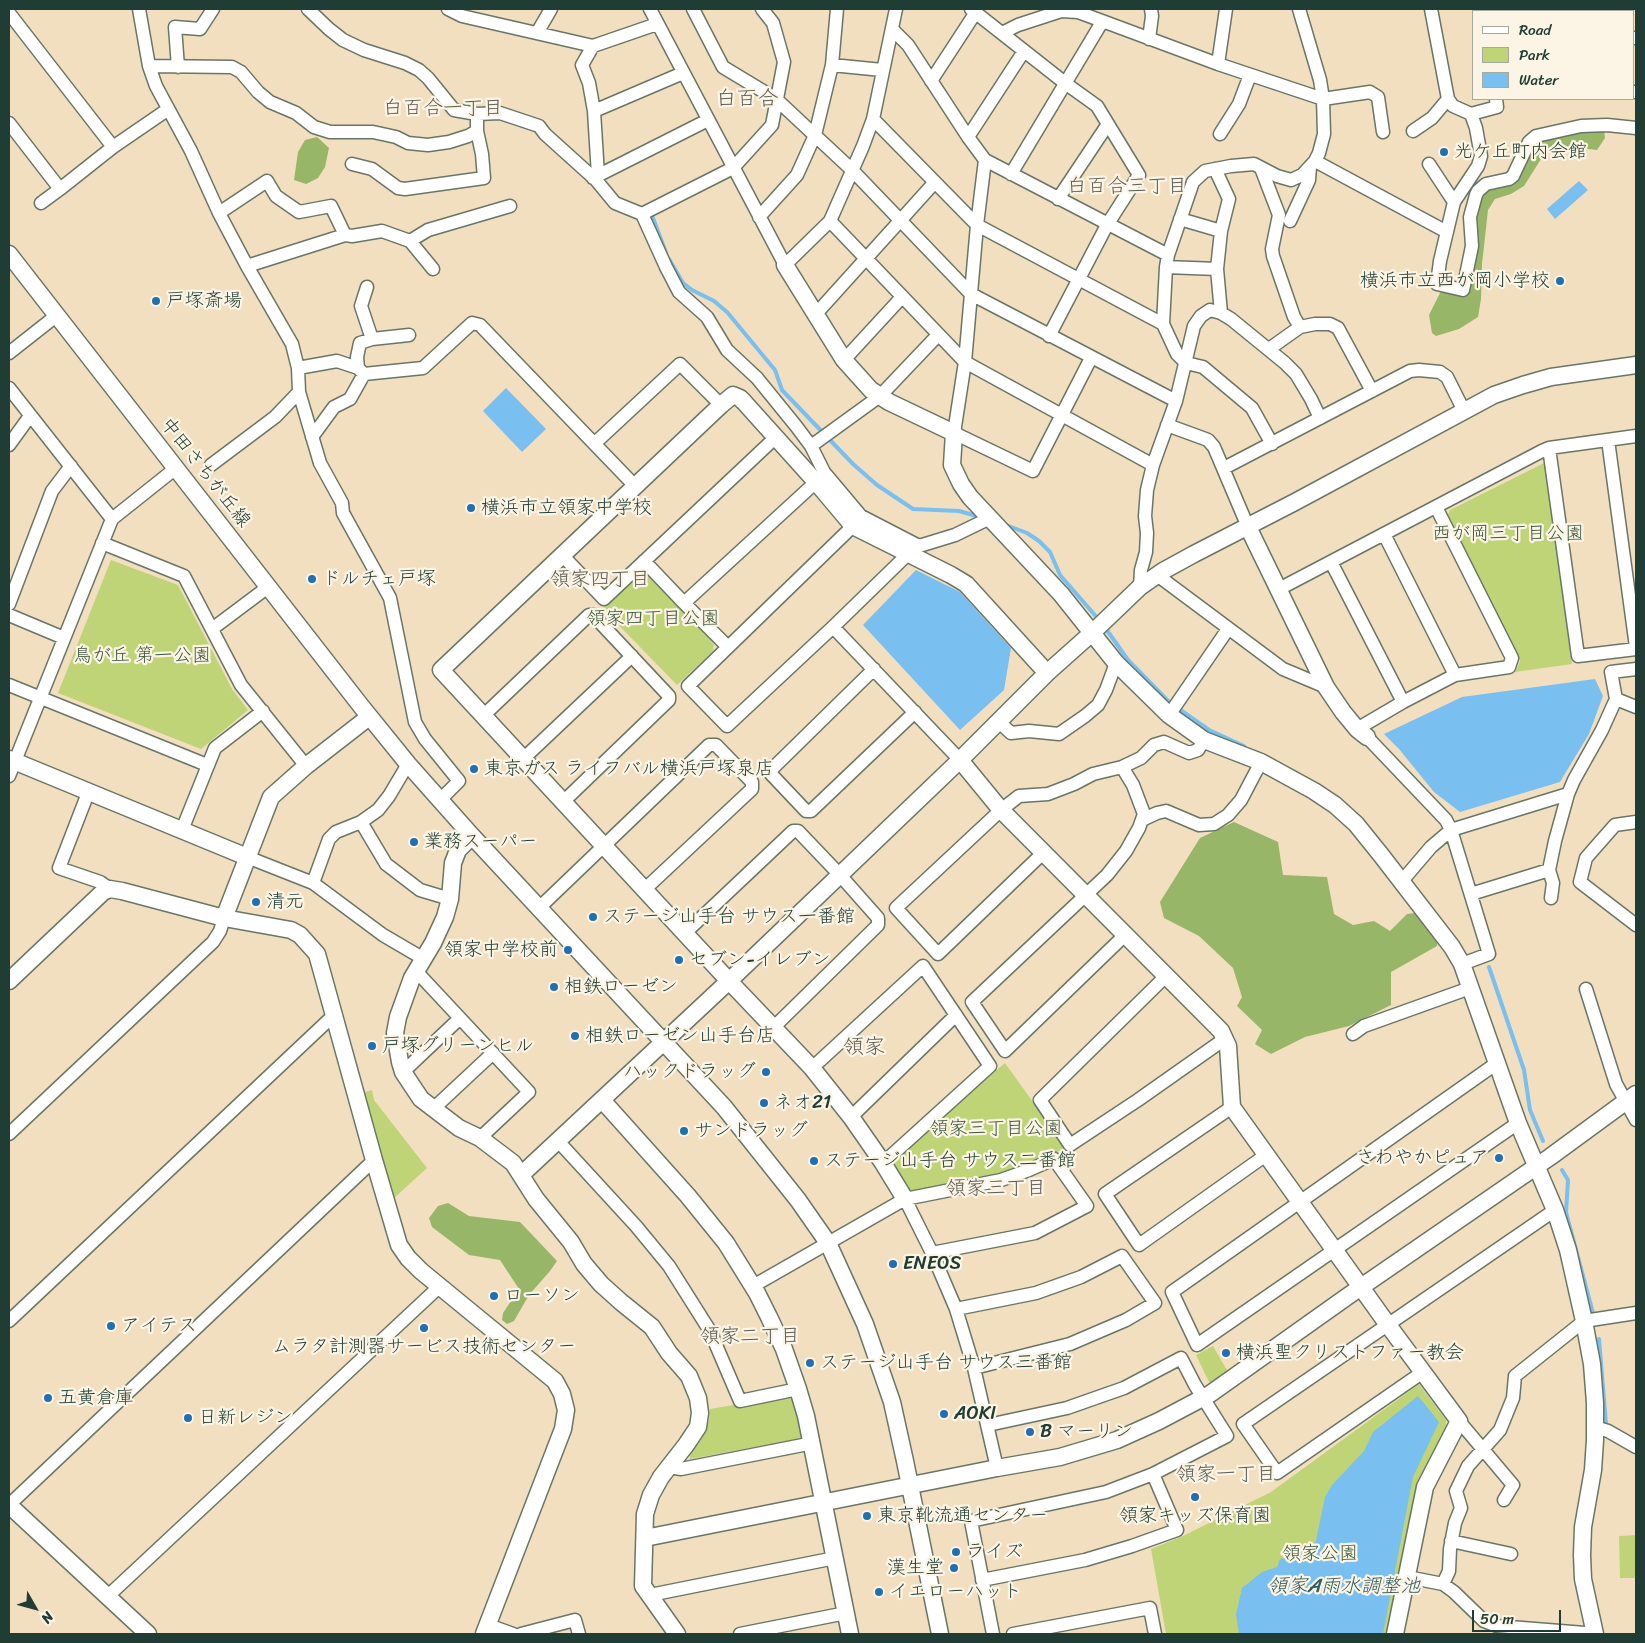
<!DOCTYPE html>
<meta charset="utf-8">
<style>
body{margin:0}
#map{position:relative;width:1645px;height:1643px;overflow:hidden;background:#f2dfc0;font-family:Sriracha,sans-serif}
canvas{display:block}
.frame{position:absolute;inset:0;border:10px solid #1f3d34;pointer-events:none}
.legend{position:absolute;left:1472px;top:10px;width:162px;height:90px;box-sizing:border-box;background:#fcf5e5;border:1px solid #a4ab9e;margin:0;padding:6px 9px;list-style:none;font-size:15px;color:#1f3d34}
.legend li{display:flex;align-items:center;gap:10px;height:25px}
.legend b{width:25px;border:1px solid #a4ab9e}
.north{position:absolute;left:10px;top:1583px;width:50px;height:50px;-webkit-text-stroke:4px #fcf5e5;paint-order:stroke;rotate:128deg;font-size:14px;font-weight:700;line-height:20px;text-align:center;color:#1f3d34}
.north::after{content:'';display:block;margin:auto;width:18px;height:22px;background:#1f3d34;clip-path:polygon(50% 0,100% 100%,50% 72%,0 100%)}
.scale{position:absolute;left:1472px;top:1610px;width:89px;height:22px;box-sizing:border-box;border:2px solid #1f3d34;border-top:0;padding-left:6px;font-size:15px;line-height:18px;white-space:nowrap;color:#1f3d34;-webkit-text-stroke:4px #fcf5e5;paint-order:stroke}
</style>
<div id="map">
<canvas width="1645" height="1643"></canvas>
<div class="frame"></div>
<ul class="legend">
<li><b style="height:6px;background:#fff"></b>Road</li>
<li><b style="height:14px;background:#bfd477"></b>Park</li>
<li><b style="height:14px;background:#79bff0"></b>Water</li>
</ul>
<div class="north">N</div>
<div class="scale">50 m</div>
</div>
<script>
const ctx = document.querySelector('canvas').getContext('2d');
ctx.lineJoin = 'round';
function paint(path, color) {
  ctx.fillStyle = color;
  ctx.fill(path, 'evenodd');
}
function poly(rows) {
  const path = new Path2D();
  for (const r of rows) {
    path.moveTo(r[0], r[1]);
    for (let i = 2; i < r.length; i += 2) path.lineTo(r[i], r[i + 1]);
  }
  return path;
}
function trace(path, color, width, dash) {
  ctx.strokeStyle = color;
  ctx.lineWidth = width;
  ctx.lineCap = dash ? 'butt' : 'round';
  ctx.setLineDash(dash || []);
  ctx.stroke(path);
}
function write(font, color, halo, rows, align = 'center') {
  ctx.font = font + ' Sriracha,"Klee One",sans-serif';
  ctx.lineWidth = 4.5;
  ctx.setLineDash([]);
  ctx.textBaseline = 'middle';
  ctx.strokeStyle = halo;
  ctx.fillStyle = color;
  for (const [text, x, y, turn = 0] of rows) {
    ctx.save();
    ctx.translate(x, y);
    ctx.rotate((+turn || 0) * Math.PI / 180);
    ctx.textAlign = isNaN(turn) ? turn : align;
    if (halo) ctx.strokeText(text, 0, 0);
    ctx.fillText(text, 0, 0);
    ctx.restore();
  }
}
paint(poly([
 [1544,463,1547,465,1572,664,1515,672,1520,661,1447,517,1450,510],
 [111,560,178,585,232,689,248,710,201,749,58,693],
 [642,571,647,571,714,644,713,651,677,685,602,608],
 [1005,1063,1066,1148,1002,1175,912,1192,905,1191,891,1165,893,1159],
 [372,1090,374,1100,427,1168,393,1199,362,1093],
 [1213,1346,1228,1372,1210,1384,1196,1355],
 [1419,1384,1446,1420,1446,1426,1417,1483,1388,1634,1166,1634,1151,1549,1183,1536,1271,1492],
 [792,1395,797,1398,803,1438,690,1459,689,1454,704,1434,709,1421,710,1409],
 [1636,1535,1636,1578,1620,1578,1619,1536]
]), '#bfd477');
paint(poly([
 [1581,130,1604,130,1605,138,1597,150,1572,147,1549,152,1541,159,1524,186,1511,194,1495,199,1488,210,1482,264,1481,299,1478,317,1459,329,1436,336,1432,333,1429,315,1442,289,1467,294,1475,208,1486,187,1498,185,1538,139],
 [317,137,329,148,325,167,318,178,306,184,294,180,298,152,305,140],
 [1234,822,1278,842,1283,875,1327,877,1334,914,1353,925,1374,921,1390,931,1407,914,1415,913,1438,940,1437,946,1391,972,1391,1005,1349,1026,1305,1037,1271,1054,1255,1044,1262,1030,1237,1006,1242,997,1233,968,1199,936,1164,918,1160,902,1200,838],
 [448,1203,469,1216,520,1222,557,1261,550,1271,529,1295,514,1321,507,1324,502,1320,503,1313,519,1289,500,1260,469,1255,432,1227,429,1218,438,1206]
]), '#97b668');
paint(poly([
 [1579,181,1588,190,1555,219,1547,209],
 [506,388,546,429,522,452,483,411],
 [916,570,960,592,1011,648,1004,690,960,730,863,625],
 [1595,679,1603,696,1589,734,1560,782,1460,812,1434,792,1399,749,1384,734,1462,697],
 [1418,1396,1439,1422,1413,1477,1383,1634,1239,1634,1236,1614,1242,1588,1262,1572,1277,1567,1280,1559,1300,1555,1309,1546,1314,1550,1325,1497,1332,1485,1364,1451,1373,1432]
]), '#79bff0');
trace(poly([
 [653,218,666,253],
 [669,259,683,283,692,290,714,301,727,312,775,370,782,390,853,464,877,485,913,509,959,511,980,517],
 [1006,525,1027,533,1039,541,1050,552,1060,575,1100,621],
 [1104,626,1128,660,1169,702,1209,730,1244,746],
 [1489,967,1524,1070,1530,1110,1543,1141],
 [1562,1170,1568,1180,1566,1212,1568,1220,1593,1313],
 [1599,1339,1606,1424]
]), '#79bff0', 4);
const minor = poly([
 [139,9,149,66,156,86,191,151,219,213,247,266,292,344,298,368,299,392,320,463,342,503,343,513,390,598,415,722,425,739,459,781,440,800],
 [308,9,329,29,343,40,364,50,405,63,419,70,428,78,454,110,477,114,500,113,539,126,545,134,596,180,615,203,642,214,666,267,679,292,707,317,727,350,757,378,796,426,811,446,824,472,861,516,919,546,955,535,990,518],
 [448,9,462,16,593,46,657,24],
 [650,9,785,265,830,221,863,146,873,119,896,9],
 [693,9,723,67,776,99,852,170,971,294,1176,401],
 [971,9,1065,83,1097,106,1139,175,1107,225,1049,336],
 [1431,9,1448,99,1453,106,1471,114,1476,128,1481,156,1478,166,1454,202,1440,261,1437,284,1463,290,1472,246,1470,217,1476,195,1478,191,1486,184,1509,179,1513,176,1529,142,1536,136,1581,126,1607,125,1636,128],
 [1484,9,1484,11],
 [1543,9,1544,11],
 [9,13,113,147],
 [893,30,908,45,968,137,985,160,1168,255],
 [537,33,551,9],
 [1002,33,1018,25,1061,11,1078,12,1218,64,1323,99,1370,92,1378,97,1383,132],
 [1634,38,1636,38],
 [1149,39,1152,16,1151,9],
 [593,46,582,65,589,83,594,111,598,175],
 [1218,64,1226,9],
 [832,65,882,70],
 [149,66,232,67,241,72,258,92,270,102,296,113,314,127,330,132,373,132,396,137,408,143,428,145,449,142,468,136,477,131,477,114],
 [178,67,175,27,200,29,213,9],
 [931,81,976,12],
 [1634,92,1636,92],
 [594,111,683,73],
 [1471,114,1497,107,1496,99],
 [873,119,977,225,1163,324],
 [9,123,60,189,113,147,167,110],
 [1413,131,1432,118,1448,99],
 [1220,134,1239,104,1250,75],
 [968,137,1024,51],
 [985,160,977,225,965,362,954,433,1033,471,1091,358],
 [1315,161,1447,232],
 [352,164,372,169,398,188,405,189,484,178,482,154,477,131],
 [1429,164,1454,202],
 [1261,168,1279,215,1272,249,1273,256,1294,317,1300,327],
 [1215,169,1229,199,1221,231,1217,269,1221,313],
 [1011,174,1102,22],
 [593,178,708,120],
 [1058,199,1108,124],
 [41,203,60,189],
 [219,213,267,181,276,196,299,212,331,206,345,235],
 [642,214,733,168,772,125,784,62,773,23,762,9],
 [759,217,797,175,815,135,832,65,837,9],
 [1180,219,1221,231],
 [830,221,965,362,1153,465],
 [1290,221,1309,180,1310,167],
 [410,241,428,230,510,206],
 [247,266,345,235,352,236,382,231,410,241,433,269],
 [1166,267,1217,269],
 [367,287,361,306,372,339],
 [815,315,935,182],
 [1269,349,1300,327,1315,324,1330,324,1338,328,1372,391],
 [9,353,56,316],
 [844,360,902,297],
 [298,368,337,361,358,368],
 [364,374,358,368,357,357,360,343,372,339,409,335],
 [9,388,112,519],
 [1167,425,1208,440,1214,447,1248,527],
 [312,437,334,407,350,399,364,374,423,368,472,323,480,325,635,486],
 [1608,440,1636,647],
 [595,443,680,364,721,405],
 [1272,444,1252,408,1203,367,1186,363,1177,354,1163,324,1166,267,1168,255,1193,182,1205,171,1231,166,1254,164,1277,176,1291,180,1302,175,1315,161,1319,153,1324,134,1323,99,1320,80,1299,9],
 [9,445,30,416],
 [811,446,880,396,938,335],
 [1549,448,1578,656,1636,649],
 [211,465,275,417,299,392],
 [1224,468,1410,371,1419,370,1440,372,1447,377,1464,411],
 [853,526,688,686,727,726,833,627,908,554],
 [1384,534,1455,675],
 [102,543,184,576,241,685,306,766],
 [561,554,604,599,776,437],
 [644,561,684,603,728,647],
 [1331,562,1403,702],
 [1157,575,1283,669,1326,687],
 [1140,587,1141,570,1146,552,1147,533,1145,516,1147,490,1153,465,1176,401,1194,326,1201,316,1210,310,1221,313,1231,319,1285,363,1296,374,1311,399,1320,418],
 [1279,589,1542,451,1549,448,1636,436],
 [684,603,816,482],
 [9,604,52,491,71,466],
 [9,615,64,638],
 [833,627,960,760],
 [212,629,268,587],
 [874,669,772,769,771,774,806,811,811,811,915,712],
 [9,685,207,765],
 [1616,699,1636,707],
 [1169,715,1228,629],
 [483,716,589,615,593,615,669,696,669,700,563,802],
 [999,722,1011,733,1029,731,1059,734,1085,716,1098,705,1106,690,1116,663],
 [1357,729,1403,702,1455,675,1509,667,1512,658,1436,507],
 [1367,737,1446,820,1451,830,1489,954,1462,964],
 [523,759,632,656],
 [1122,767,1133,785,1144,814,1139,828,1126,851,1107,875,972,1002,1005,1051,1125,935],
 [9,776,112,519,176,468],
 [88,793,59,868,100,882,110,889],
 [1142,820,1157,813,1166,811,1199,825,1214,824,1228,815,1241,800,1261,762],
 [361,822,386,864,420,890,450,899],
 [1636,822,1615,825,1586,858,1580,882,1636,925],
 [182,830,215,748,263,711],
 [1043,853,938,954,896,908,1001,810,1019,796,1048,794,1074,784,1093,774,1122,767,1141,758,1154,745,1164,742,1189,753,1198,750,1204,740],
 [247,857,313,883,383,935,424,959],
 [1402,881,1431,847,1451,830,1568,794],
 [313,883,329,839,336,832,361,822,378,810,389,796,408,764],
 [1471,894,1549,870],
 [1551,898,1553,883,1549,870,1555,841,1568,794,1574,780,1602,730,1616,699,1611,672,1636,669],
 [539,908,709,745,716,745,752,782,752,789,644,890],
 [685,933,793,831,798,831,839,874,878,918,878,925,774,1027],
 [416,971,529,1092,480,1138],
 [1166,976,1040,1100,1070,1145,1138,1100,1226,1038],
 [1586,989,1616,1084,1636,1120],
 [1353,1034,1364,1026,1470,988],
 [1497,1063,1172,1292,1197,1345,1518,1123],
 [812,1068,923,966,990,1066,883,1163],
 [403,1072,459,1019],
 [1232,1107,1105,1194,1139,1245,1266,1155],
 [433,1109,493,1053],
 [851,1117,956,1015],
 [9,1134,213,942,220,931,224,918],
 [558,1141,636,1226,669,1266,710,1331,740,1401,798,1389],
 [905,1199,932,1253,956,1309,974,1368,997,1468],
 [753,1286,905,1199,1001,1180,1029,1170,1054,1159,1087,1206,1035,1233,932,1253],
 [956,1309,1036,1293,1081,1277,1122,1256,1155,1303,1126,1320,1070,1344,974,1368],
 [9,1321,334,1015],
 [1423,1372,1277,1473,1243,1424,1555,1210],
 [1459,1421,1513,1485,1504,1500],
 [988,1425,1067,1408,1124,1388,1181,1358,1195,1385,1227,1436,1153,1474,1106,1492,971,1521,993,1634],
 [1595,1427,1608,1431,1636,1447],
 [669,1467,681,1469,813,1443],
 [9,1505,374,1160],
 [1451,1541,1511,1554],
 [1407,1577,1443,1584,1454,1592,1484,1621,1497,1626,1585,1633,1595,1632],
 [982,1580,1085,1560,1132,1546,1177,1530,1153,1474],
 [1443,1584,1449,1571,1450,1549,1455,1523,1461,1508,1456,1491,1468,1466,1500,1430,1513,1398,1515,1376,1584,1321,1636,1313],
 [650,1595,835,1558],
 [108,1596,440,1286],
 [488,1625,513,1634],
 [521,1634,575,1620,579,1634],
 [740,1634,846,1613],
 [1013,1634,1150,1608,1155,1634]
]);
const tertiary = poly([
 [9,254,361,706,408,764,472,836,724,1107,798,1200,828,1243,865,1324,892,1402,905,1461,940,1634],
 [785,265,844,360,871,390,889,402,954,433,952,465,961,484,970,497,1061,594,1116,663,1169,715,1204,740,1261,762,1314,791,1335,805,1356,824,1381,855,1452,947,1462,964,1518,1123,1555,1210,1568,1250,1584,1321,1592,1364,1595,1403,1595,1440,1593,1470,1583,1527,1582,1555,1583,1579,1595,1634],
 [1248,527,1326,687,1343,712,1357,729,1367,737],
 [9,759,247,857],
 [960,760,1001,810,1221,1031,1228,1046,1232,1107,1388,1325,1459,1421,1425,1487,1395,1634],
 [472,836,458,850,453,863,450,899,445,917,433,943,412,978,398,1017,395,1033,400,1062,403,1072,421,1099,459,1128,480,1138,513,1163,536,1199,571,1242,584,1264,601,1284,621,1302,652,1327,669,1353,689,1376,698,1398,700,1413,698,1427,686,1445,661,1477,651,1495,645,1514,643,1586,677,1634],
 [224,918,271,797,306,766,369,717],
 [9,981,103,892,110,889,122,891,224,918,291,930,300,935,317,954,374,1160,399,1245,408,1258,421,1271,555,1381,562,1394,566,1410,563,1429,484,1634],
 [602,1100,688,1196,726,1243,757,1293,769,1317,784,1349,798,1389,806,1416,850,1634],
 [521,1175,729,981,960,760,1047,673,1093,632,1140,587,1163,571,1194,554,1295,502,1494,395,1523,385,1551,377,1636,365],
 [905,1199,883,1163,851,1117,812,1068,729,981,441,670,721,405,733,395,740,398,744,402,816,482,853,526,951,575,966,584,1047,673],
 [9,1505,148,1634],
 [645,1538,997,1468,1060,1457,1117,1440,1159,1421,1210,1394,1348,1296,1550,1157,1636,1094]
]);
trace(minor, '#697665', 15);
trace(tertiary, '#697665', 19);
trace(minor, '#fff', 12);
trace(tertiary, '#fff', 16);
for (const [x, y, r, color] of [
 [1444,152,5,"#1f6fb2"],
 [1560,281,5,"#1f6fb2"],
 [156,301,5,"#1f6fb2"],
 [471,508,5,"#1f6fb2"],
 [312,579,5,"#1f6fb2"],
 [474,769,5,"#1f6fb2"],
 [414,842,5,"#1f6fb2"],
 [256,902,5,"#1f6fb2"],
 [593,917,5,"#1f6fb2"],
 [568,950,5,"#1f6fb2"],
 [679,960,5,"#1f6fb2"],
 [554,987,5,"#1f6fb2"],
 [575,1036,5,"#1f6fb2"],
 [372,1046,5,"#1f6fb2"],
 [766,1072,5,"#1f6fb2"],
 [764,1103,5,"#1f6fb2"],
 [684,1131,5,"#1f6fb2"],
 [1499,1158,5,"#1f6fb2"],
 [814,1161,5,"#1f6fb2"],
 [893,1264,5,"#1f6fb2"],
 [494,1296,5,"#1f6fb2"],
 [111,1326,5,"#1f6fb2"],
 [424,1328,5,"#1f6fb2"],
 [1226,1353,5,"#1f6fb2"],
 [810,1363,5,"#1f6fb2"],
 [48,1398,5,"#1f6fb2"],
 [944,1414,5,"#1f6fb2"],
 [188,1418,5,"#1f6fb2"],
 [1030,1432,5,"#1f6fb2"],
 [1195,1497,5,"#1f6fb2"],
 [867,1516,5,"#1f6fb2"],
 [956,1552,5,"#1f6fb2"],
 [954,1568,5,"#1f6fb2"],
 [879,1592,5,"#1f6fb2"]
]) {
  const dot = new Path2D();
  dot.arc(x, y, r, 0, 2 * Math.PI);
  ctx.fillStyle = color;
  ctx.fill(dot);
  trace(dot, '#fcf5e5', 2);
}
write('19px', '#1f3d34', '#fcf5e5', [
 ["光ケ丘町内会館",1454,152],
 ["横浜市立西が岡小学校",1550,281,"right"],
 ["戸塚斎場",166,301],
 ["横浜市立領家中学校",481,508],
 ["ドルチェ戸塚",322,579],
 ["東京ガス ライフバル横浜戸塚泉店",484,769],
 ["業務スーパー",424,842],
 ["清元",266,902],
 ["ステージ山手台 サウス一番館",603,917],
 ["領家中学校前",558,950,"right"],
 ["セブン-イレブン",689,960],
 ["相鉄ローゼン",564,987],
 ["相鉄ローゼン山手台店",585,1036],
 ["戸塚グリーンヒル",382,1046],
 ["ハックドラッグ",756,1072,"right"],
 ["ネオ21",774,1103],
 ["サンドラッグ",694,1131],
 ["さわやかピュア",1489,1158,"right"],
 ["ステージ山手台 サウス二番館",824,1161],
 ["ENEOS",903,1264],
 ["ローソン",504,1296],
 ["アイテス",121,1326],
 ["ムラタ計測器サービス技術センター",424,1347,"center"],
 ["横浜聖クリストファー教会",1236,1353],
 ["ステージ山手台 サウス三番館",820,1363],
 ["五黄倉庫",58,1398],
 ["AOKI",954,1414],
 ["日新レジン",198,1418],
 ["B マーリン",1040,1432],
 ["東京靴流通センター",877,1516],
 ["領家キッズ保育園",1195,1516,"center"],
 ["ライズ",966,1552],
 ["漢生堂",944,1568,"right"],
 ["イエローハット",889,1592]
], 'left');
write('19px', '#1f3d34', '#fcf5e5', [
 ["中田さちが丘線",205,473,52]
]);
write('19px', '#3f5b41', '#fcf5e5', [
 ["西が岡三丁目公園",1508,534],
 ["領家四丁目公園",653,619],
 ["鳥が丘 第一公園",142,656],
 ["領家三丁目公園",996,1129],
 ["領家公園",1320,1554]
]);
write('20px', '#5e5f57', '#fcf5e5', [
 ["白百合一丁目",443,109],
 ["白百合三丁目",1127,187],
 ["領家四丁目",600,580],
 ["領家三丁目",996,1189],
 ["領家二丁目",750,1337],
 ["領家一丁目",1226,1475]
]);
write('italic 20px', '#365e63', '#fcf5e5', [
 ["領家A雨水調整池",1344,1587]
]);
write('21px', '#5e5f57', '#fcf5e5', [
 ["白百合",747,100],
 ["領家",864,1048]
]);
</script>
